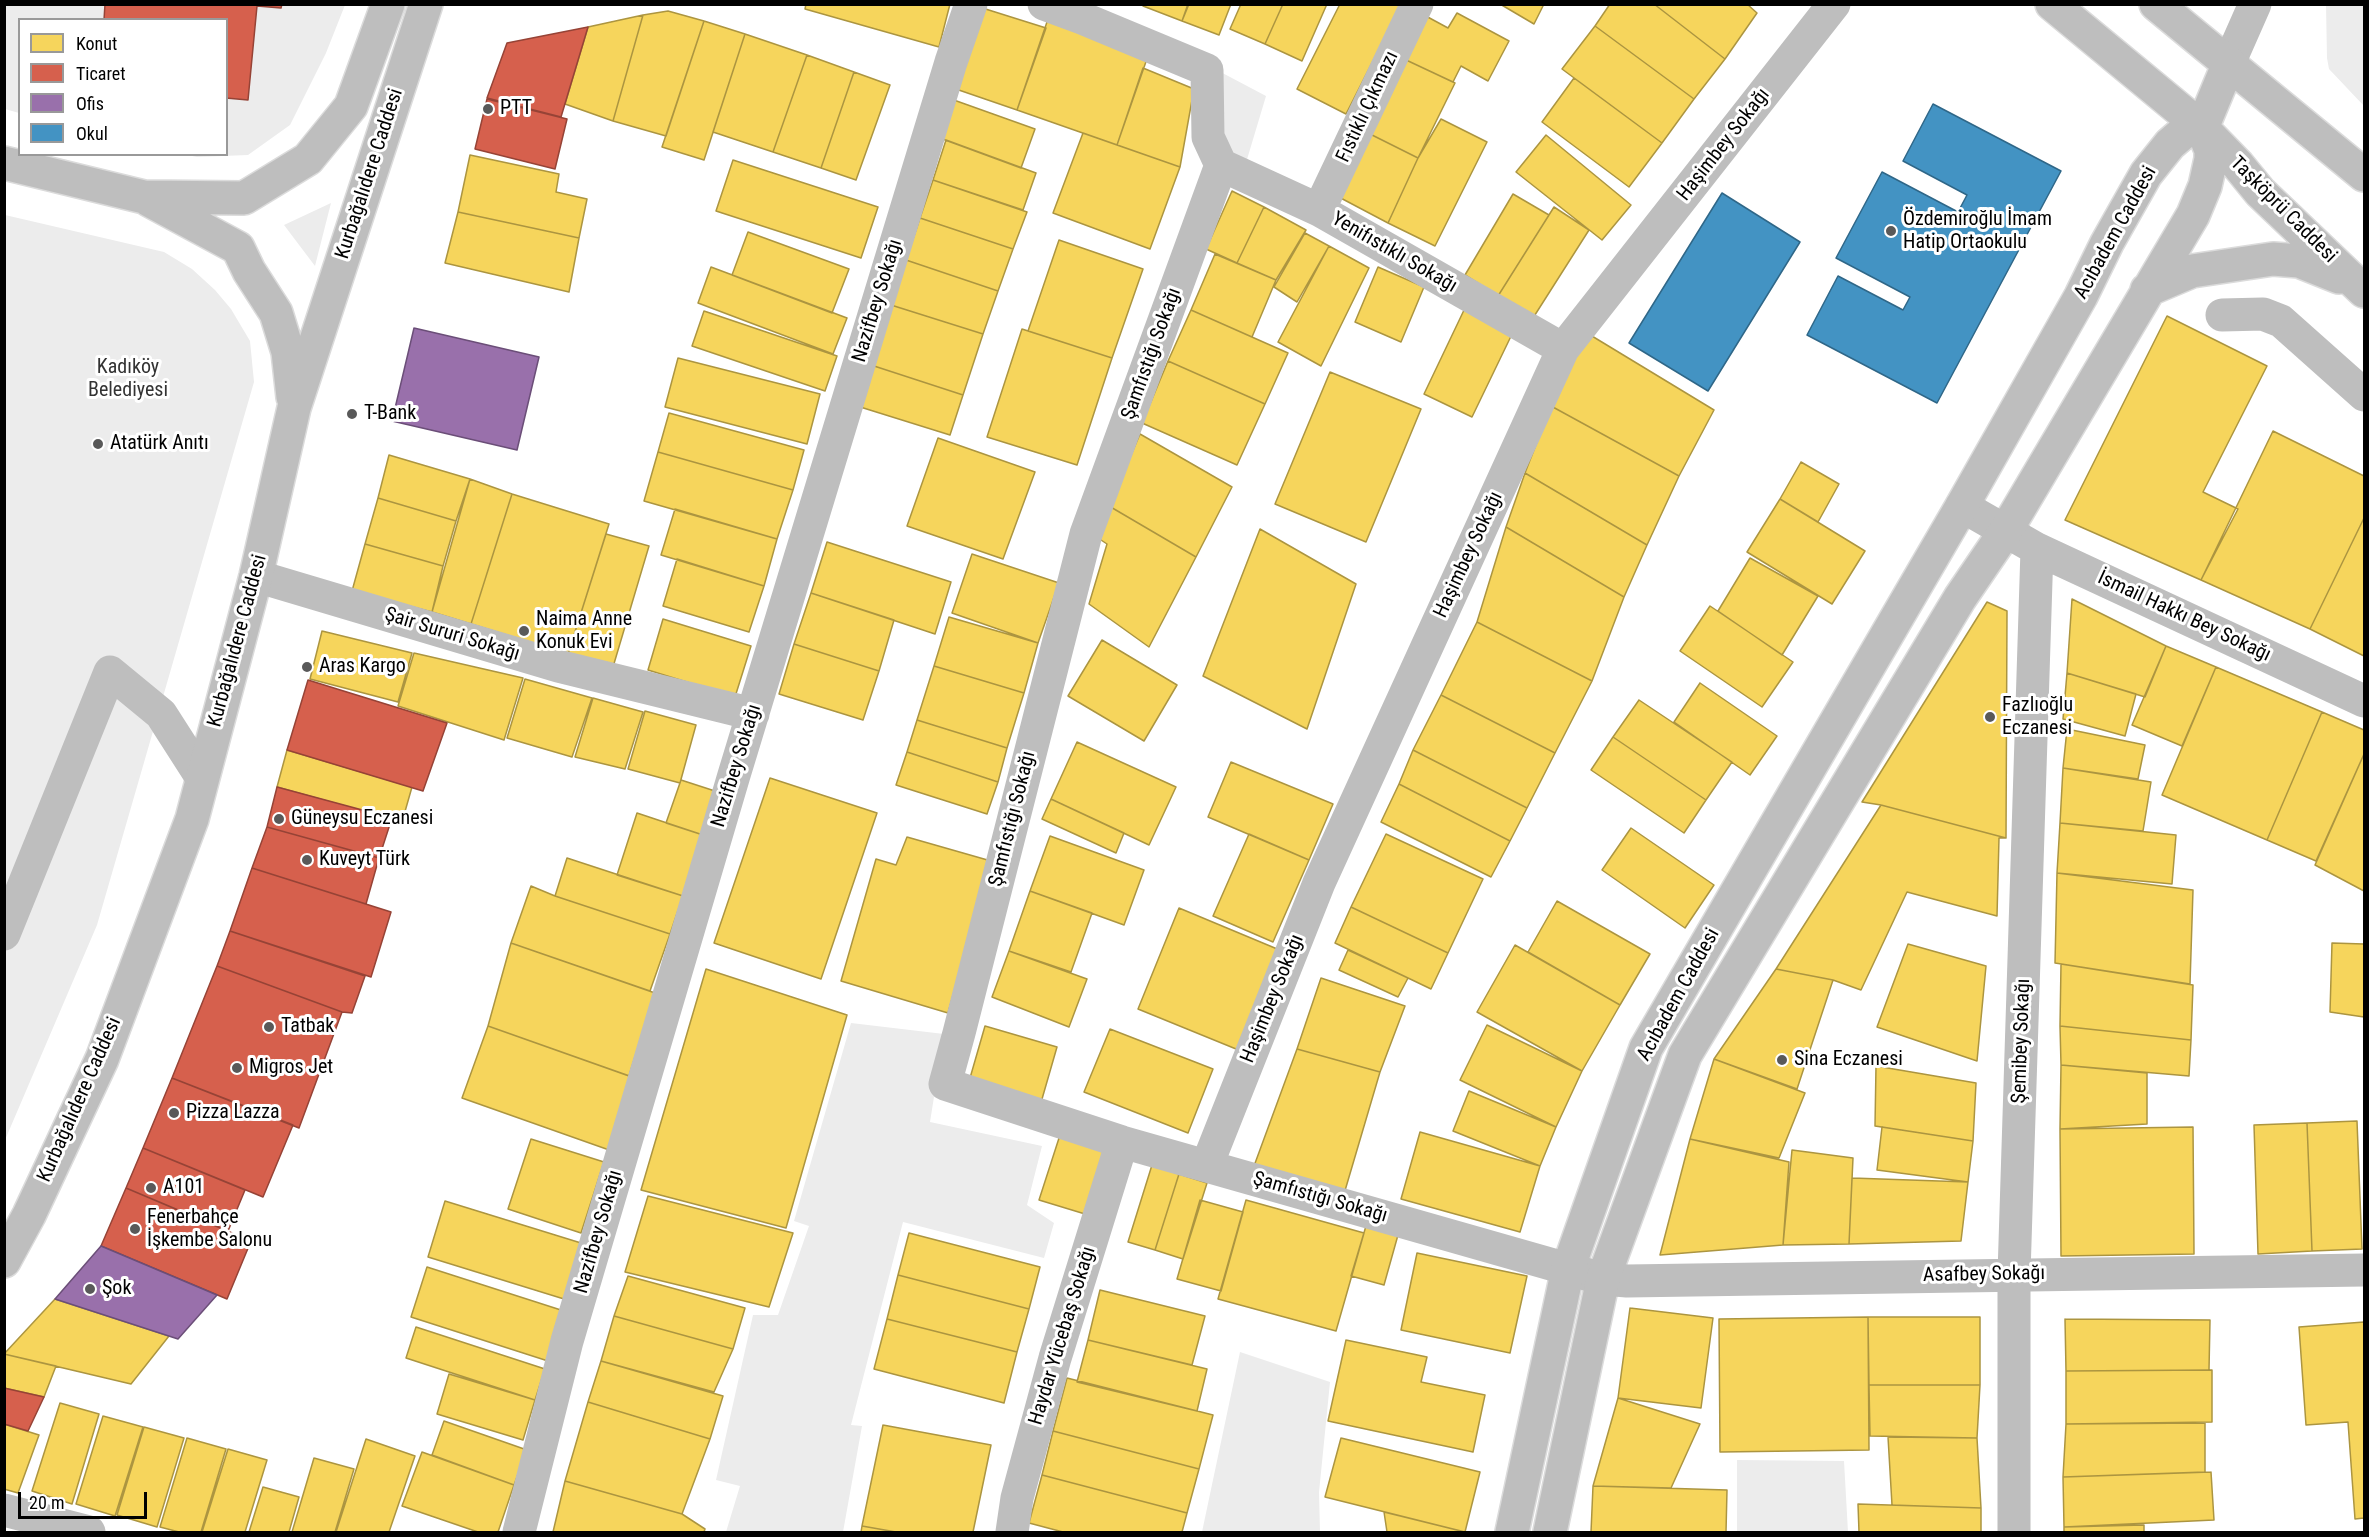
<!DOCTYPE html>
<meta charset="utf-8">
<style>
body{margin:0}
#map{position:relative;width:2369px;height:1537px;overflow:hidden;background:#fff;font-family:"Roboto Condensed",sans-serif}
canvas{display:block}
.frame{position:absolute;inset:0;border:6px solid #000;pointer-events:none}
.legend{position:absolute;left:18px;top:18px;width:210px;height:138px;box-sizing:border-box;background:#fff;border:2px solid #999;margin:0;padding:8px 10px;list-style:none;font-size:18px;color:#000}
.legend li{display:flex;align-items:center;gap:12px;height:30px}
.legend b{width:30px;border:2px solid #999}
.scale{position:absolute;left:18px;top:1492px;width:129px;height:27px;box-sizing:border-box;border:3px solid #000;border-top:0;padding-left:8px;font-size:18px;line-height:21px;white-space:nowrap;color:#000;-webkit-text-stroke:4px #fff;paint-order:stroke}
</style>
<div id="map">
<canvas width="2369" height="1537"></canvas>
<div class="frame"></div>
<ul class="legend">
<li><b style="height:16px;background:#f6d55c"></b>Konut</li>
<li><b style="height:16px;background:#d6604d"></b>Ticaret</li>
<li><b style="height:16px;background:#9970ab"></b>Ofis</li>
<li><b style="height:16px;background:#4393c3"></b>Okul</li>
</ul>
<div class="scale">20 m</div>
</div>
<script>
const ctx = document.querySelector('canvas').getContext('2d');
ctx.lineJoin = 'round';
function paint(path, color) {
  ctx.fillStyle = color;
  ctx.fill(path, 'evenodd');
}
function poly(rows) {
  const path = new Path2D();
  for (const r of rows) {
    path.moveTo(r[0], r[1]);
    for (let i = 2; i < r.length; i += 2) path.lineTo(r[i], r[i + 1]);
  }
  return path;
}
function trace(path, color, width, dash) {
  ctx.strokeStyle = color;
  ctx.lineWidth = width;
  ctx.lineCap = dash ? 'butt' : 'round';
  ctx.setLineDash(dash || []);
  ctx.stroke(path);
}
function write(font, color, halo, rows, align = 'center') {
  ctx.font = font + ' "Roboto Condensed",sans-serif';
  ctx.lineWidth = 6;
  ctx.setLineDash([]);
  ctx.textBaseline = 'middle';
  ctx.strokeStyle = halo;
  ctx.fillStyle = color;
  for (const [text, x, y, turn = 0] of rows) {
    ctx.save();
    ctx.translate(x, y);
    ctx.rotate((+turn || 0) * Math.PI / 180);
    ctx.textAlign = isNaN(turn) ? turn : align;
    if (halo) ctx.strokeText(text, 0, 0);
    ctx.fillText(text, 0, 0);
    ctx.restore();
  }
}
paint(poly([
 [5,5,345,5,326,53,290,125,248,155,197,157,187,155,226,154,226,20,20,20,19,113,5,109],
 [2326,5,2364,5,2364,106,2329,69,2327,58],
 [1213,68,1266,96,1245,166,1227,157],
 [331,203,315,266,284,225],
 [5,215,164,252,192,269,215,290,231,309,250,341,254,382,97,925,5,1140],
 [851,1023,944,1034,930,1122,1042,1146,1027,1205,1054,1223,1044,1258,903,1222,851,1425,862,1426,843,1532,726,1532,740,1486,716,1480,753,1315,778,1315,809,1226,794,1221],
 [1240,1352,1330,1382,1319,1492,1320,1532,1202,1532],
 [1737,1460,1844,1461,1848,1532,1737,1532]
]), '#ececec');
const homes = poly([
 [806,4,950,4,939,47,805,9,806,4],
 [1144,4,1188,4,1182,21,1143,6,1144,4],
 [1189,4,1231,4,1219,35,1182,21,1189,4],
 [1241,4,1283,4,1265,44,1230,29,1241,4],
 [1283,4,1327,4,1302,61,1265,44,1283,4],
 [1340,4,1402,4,1346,114,1297,89,1340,4],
 [1500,4,1544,4,1534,24,1500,4],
 [1610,4,1654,4,1725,59,1694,99,1595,26,1610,4],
 [1654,4,1747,4,1757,13,1725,59,1654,4],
 [976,6,1046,28,1017,110,950,87,976,6],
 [668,11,704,21,666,136,613,121,643,15,668,11],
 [1457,13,1509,41,1488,81,1461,66,1453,82,1404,59,1424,15,1448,28,1457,13],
 [643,15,613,121,565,104,588,27,643,15],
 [1048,19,1149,53,1117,145,1017,110,1048,19],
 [704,21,745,34,704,160,662,147,704,21],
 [1595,26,1694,99,1662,143,1562,69,1595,26],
 [745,34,807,55,773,152,713,132,745,34],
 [807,55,854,72,821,168,773,152,807,55],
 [1404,59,1455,83,1418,158,1368,133,1404,59],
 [1143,68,1194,89,1180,167,1117,145,1143,68],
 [854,72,890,85,856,180,821,168,854,72],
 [1574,78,1662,143,1629,187,1542,122,1574,78],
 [951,99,1035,129,1021,168,937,137,951,99],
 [1441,119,1487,142,1435,246,1388,223,1418,158,1441,119],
 [1083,133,1180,167,1150,249,1053,213,1083,133],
 [1368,133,1418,158,1388,223,1335,195,1368,133],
 [1546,135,1631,205,1602,240,1516,172,1546,135],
 [946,140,1036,173,1023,210,933,180,946,140],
 [470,155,559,174,556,192,587,199,579,238,458,212,470,155],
 [733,160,878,207,861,258,716,211,733,160],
 [933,180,1027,212,1013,249,920,218,933,180],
 [1232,191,1264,207,1237,263,1206,249,1232,191],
 [1513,194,1549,215,1498,296,1465,275,1513,194],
 [1264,207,1306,230,1276,280,1237,263,1264,207],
 [1554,207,1589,230,1533,318,1498,296,1554,207],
 [458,212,579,238,569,292,445,263,458,212],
 [920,218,1013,249,998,291,906,260,920,218],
 [748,232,849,269,832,313,732,275,748,232],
 [1305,233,1329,246,1297,302,1274,287,1305,233],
 [1059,240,1143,269,1112,358,1028,331,1059,240],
 [1329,246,1369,268,1321,366,1278,342,1329,246],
 [1215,254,1276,280,1252,337,1191,310,1215,254],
 [906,260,998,291,983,334,891,305,906,260],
 [711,267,847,318,833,354,698,303,711,267],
 [1378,267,1424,287,1401,342,1355,322,1378,267],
 [891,305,983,334,963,395,871,365,891,305],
 [1465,308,1514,330,1472,417,1424,394,1465,308],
 [1191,310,1288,353,1265,404,1168,361,1191,310],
 [704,311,837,356,825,391,692,346,704,311],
 [2167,316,2267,366,2203,492,2238,509,2201,580,2065,520,2167,316],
 [1022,329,1112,358,1077,465,987,437,1022,329],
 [1582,330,1714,410,1679,476,1551,406,1582,330],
 [678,358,820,394,807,444,665,407,678,358],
 [1168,361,1265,404,1237,465,1142,423,1168,361],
 [871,365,963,395,950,435,857,406,871,365],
 [1330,372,1421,409,1366,542,1275,504,1330,372],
 [1551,406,1679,476,1647,545,1525,473,1551,406],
 [669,413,804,450,793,490,658,452,669,413],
 [2273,431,2364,476,2364,518,2310,629,2201,580,2273,431],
 [1140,434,1232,487,1196,557,1109,506,1140,434],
 [938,438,1035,472,1003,559,907,526,938,438],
 [658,452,793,490,777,539,644,501,658,452],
 [389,455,470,479,456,521,378,498,389,455],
 [1801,462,1839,484,1818,522,1780,499,1801,462],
 [1525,473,1647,545,1624,597,1506,527,1525,473],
 [470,479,512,494,471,624,432,612,470,479],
 [512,494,609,524,568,654,471,624,512,494],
 [378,498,456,521,443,566,365,544,378,498],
 [1780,499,1865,551,1832,604,1747,552,1780,499],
 [1109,506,1196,557,1149,647,1089,604,1107,544,1098,538,1109,506],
 [675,509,777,539,764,586,661,555,675,509],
 [2364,518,2364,656,2310,629,2364,518],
 [1506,527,1624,597,1592,681,1477,622,1506,527],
 [1260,529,1356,584,1307,729,1203,676,1260,529],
 [606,534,649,546,613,667,568,654,606,534],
 [827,542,951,582,935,634,811,593,827,542],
 [365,544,443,566,432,612,352,591,365,544],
 [972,554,1059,583,1038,643,952,613,972,554],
 [1750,558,1818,596,1782,655,1718,611,1750,558],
 [677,559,764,586,749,632,663,606,677,559],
 [811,593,894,620,879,671,794,644,811,593],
 [2072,599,2166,646,2145,697,2067,673,2072,599],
 [1987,602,2007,611,2006,838,1881,805,1862,802,1987,602],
 [1710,606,1793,662,1762,707,1680,651,1710,606],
 [949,617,1038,643,1024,693,934,666,949,617],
 [663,619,751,646,735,697,648,670,663,619],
 [1477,622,1592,681,1555,753,1441,695,1477,622],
 [322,631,412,653,398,702,310,679,322,631],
 [1102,640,1177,685,1144,741,1068,696,1102,640],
 [794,644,879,671,863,720,779,694,794,644],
 [2166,646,2216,667,2182,746,2132,725,2166,646],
 [414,653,523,678,504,740,398,706,414,653],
 [934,666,1024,693,1007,748,917,720,934,666],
 [2216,667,2322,712,2267,840,2162,795,2216,667],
 [2067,673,2136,694,2125,736,2063,719,2067,673],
 [525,679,592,698,572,757,507,738,525,679],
 [1700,683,1777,736,1750,775,1674,722,1700,683],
 [1441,695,1555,753,1527,808,1413,750,1441,695],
 [593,698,643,712,625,769,575,757,593,698],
 [1639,700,1732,762,1706,800,1613,737,1639,700],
 [645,711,696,725,680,783,628,769,645,711],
 [2322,712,2364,730,2364,754,2316,861,2267,840,2322,712],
 [917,720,1007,748,998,782,907,752,917,720],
 [2067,729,2145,745,2138,779,2063,768,2067,729],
 [1613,737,1706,800,1684,833,1591,770,1613,737],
 [1077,742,1176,787,1149,845,1051,799,1077,742],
 [287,750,412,787,402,822,277,787,287,750],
 [1413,750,1527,808,1510,841,1399,784,1413,750],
 [907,752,998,782,987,814,896,785,907,752],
 [2364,754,2364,891,2315,865,2364,754],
 [1231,762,1333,804,1309,860,1208,817,1231,762],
 [2063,768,2151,782,2143,831,2060,823,2063,768],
 [770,778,877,813,821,979,714,943,770,778],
 [681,780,718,792,703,835,666,823,681,780],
 [1399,784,1510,841,1491,877,1381,822,1399,784],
 [1051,799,1124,833,1116,853,1042,819,1051,799],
 [1881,805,2006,838,1999,838,1997,916,1907,892,1861,990,1833,980,1776,969,1881,805],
 [637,813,703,835,683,896,617,875,637,813],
 [2060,823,2176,835,2172,884,2057,873,2060,823],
 [1631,828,1714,885,1685,928,1602,870,1631,828],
 [1249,834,1309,860,1273,942,1213,916,1249,834],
 [1386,834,1483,879,1448,953,1351,907,1386,834],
 [1050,836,1144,870,1124,925,1030,891,1050,836],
 [907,837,991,861,948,1013,841,981,876,859,896,865,907,837],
 [567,858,683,896,670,934,555,896,567,858],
 [2057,873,2193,890,2190,984,2055,963,2057,873],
 [531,886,555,896,670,934,650,991,511,943,531,886],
 [1030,891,1092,913,1071,972,1009,951,1030,891],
 [1557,901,1650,954,1620,1005,1528,952,1557,901],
 [1351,907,1448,953,1431,989,1335,943,1351,907],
 [1179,908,1282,951,1241,1051,1138,1009,1179,908],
 [511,943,655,993,629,1076,488,1026,511,943],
 [2332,943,2364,944,2364,1017,2330,1012,2332,943],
 [1908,944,1986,966,1977,1061,1877,1027,1908,944],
 [1515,945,1620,1005,1582,1071,1477,1012,1515,945],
 [1348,950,1408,978,1398,997,1339,970,1348,950],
 [1009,951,1087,979,1069,1027,992,997,1009,951],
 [2061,964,2193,985,2191,1040,2060,1026,2061,964],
 [706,969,847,1015,786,1228,641,1190,706,969],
 [1776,969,1833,980,1797,1089,1714,1059,1776,969],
 [1321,978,1405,1006,1380,1072,1297,1049,1321,978],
 [1487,1025,1582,1071,1556,1127,1460,1080,1487,1025],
 [488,1026,638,1079,612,1151,462,1098,488,1026],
 [985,1026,1057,1047,1040,1106,968,1085,985,1026],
 [2060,1026,2191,1040,2189,1076,2061,1065,2060,1026],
 [1110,1029,1213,1069,1188,1133,1084,1092,1110,1029],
 [1297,1049,1380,1072,1344,1194,1254,1166,1297,1049],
 [1714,1059,1805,1093,1779,1158,1690,1139,1714,1059],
 [2061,1065,2147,1073,2147,1124,2060,1129,2061,1065],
 [1876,1066,1976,1083,1973,1141,1875,1126,1876,1066],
 [1469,1091,1556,1127,1540,1166,1453,1131,1469,1091],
 [2357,1121,2362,1249,2312,1251,2307,1123,2357,1121],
 [2307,1123,2312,1251,2258,1254,2254,1125,2307,1123],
 [1882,1127,1973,1141,1968,1182,1877,1170,1882,1127],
 [2193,1127,2194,1254,2061,1256,2060,1129,2193,1127],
 [1420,1132,1540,1166,1520,1232,1401,1199,1420,1132],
 [1060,1135,1106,1150,1085,1214,1039,1200,1060,1135],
 [531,1139,604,1162,581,1233,508,1209,531,1139],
 [1690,1139,1789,1162,1783,1245,1660,1255,1690,1139],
 [1792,1150,1853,1158,1849,1244,1783,1245,1792,1150],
 [1152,1165,1179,1174,1155,1250,1128,1242,1152,1165],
 [1179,1174,1207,1183,1183,1259,1155,1250,1179,1174],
 [1852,1178,1968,1182,1961,1241,1849,1244,1852,1178],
 [648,1196,793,1233,769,1307,625,1272,648,1196],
 [1200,1200,1243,1212,1221,1291,1177,1279,1200,1200],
 [1246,1200,1364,1233,1336,1331,1218,1299,1246,1200],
 [445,1201,581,1243,564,1299,428,1257,445,1201],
 [1366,1226,1398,1235,1384,1285,1351,1276,1366,1226],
 [909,1233,1040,1267,1029,1309,898,1275,909,1233],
 [1417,1253,1527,1276,1510,1353,1401,1330,1417,1253],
 [427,1267,564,1311,548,1361,411,1317,427,1267],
 [898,1275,1029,1309,1017,1352,887,1319,898,1275],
 [628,1276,745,1308,733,1349,614,1316,628,1276],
 [1100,1290,1205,1316,1192,1365,1088,1340,1100,1290],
 [55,1299,169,1336,131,1384,4,1354,55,1299],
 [1630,1308,1713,1318,1701,1408,1618,1398,1630,1308],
 [614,1316,733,1349,714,1392,601,1361,614,1316],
 [1868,1317,1869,1450,1720,1452,1719,1319,1868,1317],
 [1868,1317,1980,1317,1980,1385,1869,1385,1868,1317],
 [887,1319,1017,1352,1004,1403,874,1369,887,1319],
 [2065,1319,2210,1320,2209,1370,2066,1371,2065,1319],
 [2364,1322,2364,1518,2355,1519,2348,1422,2306,1425,2299,1327,2364,1322],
 [416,1327,545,1369,535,1400,406,1358,416,1327],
 [1088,1340,1207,1369,1197,1411,1077,1382,1088,1340],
 [1346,1340,1427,1357,1421,1382,1485,1395,1473,1452,1328,1421,1346,1340],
 [4,1354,56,1366,44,1397,4,1388,4,1354],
 [601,1361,723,1396,710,1439,588,1402,601,1361],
 [2212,1370,2212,1422,2066,1424,2066,1371,2212,1370],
 [449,1374,535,1400,523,1440,437,1414,449,1374],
 [1067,1378,1213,1415,1199,1469,1053,1431,1067,1378],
 [1869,1385,1980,1385,1977,1438,1870,1436,1869,1385],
 [1618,1398,1700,1424,1671,1488,1593,1486,1618,1398],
 [588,1402,710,1439,682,1514,565,1481,588,1402],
 [60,1403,99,1414,72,1504,32,1491,60,1403],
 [103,1416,143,1427,115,1516,76,1504,103,1416],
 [444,1421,527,1450,514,1485,432,1455,444,1421],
 [2205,1423,2205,1472,2063,1477,2066,1424,2205,1423],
 [4,1424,39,1435,18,1493,4,1489,4,1424],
 [883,1425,991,1445,973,1532,896,1532,862,1526,883,1425],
 [144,1427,184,1438,157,1527,117,1515,144,1427],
 [1053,1431,1199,1469,1187,1513,1042,1475,1053,1431],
 [1888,1437,1977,1438,1981,1508,1892,1505,1888,1437],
 [187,1438,226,1449,201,1532,179,1532,160,1527,187,1438],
 [1341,1438,1480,1472,1465,1532,1325,1497,1341,1438],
 [366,1439,415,1456,389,1532,336,1532,366,1439],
 [228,1449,267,1460,245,1532,202,1532,228,1449],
 [422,1452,514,1485,498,1532,478,1532,402,1506,422,1452],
 [314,1458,354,1469,335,1532,292,1532,314,1458],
 [2211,1472,2214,1520,2064,1527,2063,1477,2211,1472],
 [1042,1475,1187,1513,1182,1532,1063,1532,1029,1523,1042,1475],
 [565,1481,682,1514,705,1529,704,1532,553,1532,565,1481],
 [1593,1486,1727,1490,1726,1532,1591,1532,1593,1486],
 [263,1487,299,1497,289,1532,249,1532,263,1487],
 [1858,1504,1981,1508,1981,1532,1859,1532,1858,1504],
 [1384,1512,1465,1532,1387,1532,1384,1512],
 [2144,1525,2144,1532,2064,1532,2064,1527,2144,1525],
 [862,1526,896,1532,861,1532,862,1526]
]);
paint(homes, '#f6d55c');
trace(homes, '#ac9540', 1.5);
const shops = poly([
 [105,4,282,4,281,8,257,6,248,100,226,98,226,20,104,20,105,4],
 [588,27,561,117,487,98,507,43,588,27],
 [487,99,567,119,555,169,475,149,487,99],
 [308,680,447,723,423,791,287,750,308,680],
 [277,787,392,818,379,858,267,827,277,787],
 [267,827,379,858,366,904,252,868,267,827],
 [252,868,391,912,371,977,230,931,252,868],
 [230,931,365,976,352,1013,342,1012,217,966,230,931],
 [217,966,342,1012,299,1128,172,1078,217,966],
 [172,1078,293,1125,263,1197,143,1148,172,1078],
 [143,1148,245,1190,228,1231,126,1188,143,1148],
 [126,1188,251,1241,227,1299,101,1246,126,1188],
 [4,1388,44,1397,28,1431,4,1424,4,1388]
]);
paint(shops, '#d6604d');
trace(shops, '#964336', 1.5);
const offices = poly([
 [414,328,539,357,517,450,392,421,414,328],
 [101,1246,217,1295,178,1339,55,1299,101,1246]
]);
paint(offices, '#9970ab');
trace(offices, '#6b4e78', 1.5);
const schools = poly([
 [1933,104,2061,171,1937,403,1807,335,1838,276,1903,310,1910,297,1836,258,1882,172,1958,212,1967,195,1903,161,1933,104],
 [1722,193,1800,242,1708,391,1629,343,1722,193]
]);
paint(schools, '#4393c3');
trace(schools, '#2f6788', 1.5);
const major = poly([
 [2052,4,2202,128,2238,165,2260,192,2364,291],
 [2156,4,2364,175],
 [2202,128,2229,63],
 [4,163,144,197,244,198,308,159,351,106,388,4],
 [149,200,238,248,249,271,276,313,288,352,293,397],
 [2147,290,2192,271,2273,259,2299,261,2339,277],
 [4,1261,29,1215,102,1059,192,819,256,576,294,408,426,4],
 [1512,1532,1568,1269,1646,1048,1962,506,2081,296,2107,243,2146,174,2170,144,2184,132,2202,128],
 [1550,1532,1603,1279,1685,1055,1960,598,2005,532,2193,215,2205,186,2211,159,2211,150,2202,128]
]);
trace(major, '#dbdbdb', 36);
trace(poly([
 [1044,4,1082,18,1207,70,1208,137,1221,165,1086,534,959,1033,945,1084,1122,1142,1603,1279,1627,1281,2364,1270],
 [2229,63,2255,4],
 [1221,165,1319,210,1563,349],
 [1319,210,1417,4],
 [2222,315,2263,314,2281,321,2364,395],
 [1962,506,2037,549,2364,701],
 [256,576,558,666,753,714],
 [4,934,110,672,161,714,202,778],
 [1207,1165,1319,883,1563,349,1834,4],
 [4,1510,89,1532],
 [519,1532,567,1341,734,775,951,62,971,4],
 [1012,1532,1017,1498,1055,1358,1122,1142],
 [2014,1532,2014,1274,2037,549]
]), '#bebebe', 33);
trace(major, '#bebebe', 33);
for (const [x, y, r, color] of [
 [488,109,6,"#595959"],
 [1891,231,6,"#595959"],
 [352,414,6,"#595959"],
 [98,444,6,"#595959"],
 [524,631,6,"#595959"],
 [307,667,6,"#595959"],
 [1990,717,6,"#595959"],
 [279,819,6,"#595959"],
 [307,860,6,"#595959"],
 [269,1027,6,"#595959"],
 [1782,1060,6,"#595959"],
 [237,1068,6,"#595959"],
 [174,1113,6,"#595959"],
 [151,1188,6,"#595959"],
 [135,1229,6,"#595959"],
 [90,1289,6,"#595959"]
]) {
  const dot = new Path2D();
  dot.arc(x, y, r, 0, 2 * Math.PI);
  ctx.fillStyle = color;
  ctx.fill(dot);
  trace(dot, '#fff', 2);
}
write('20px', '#000', '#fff', [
 ["Fıstıklı Çıkmazı",1368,107,-65],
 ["Haşimbey Sokağı",1724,145,-52],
 ["Kurbağalıdere Caddesi",370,174,-72],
 ["Taşköprü Caddesi",2283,210,45],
 ["Acıbadem Caddesi",2116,233,-61],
 ["Yenifıstıklı Sokağı",1394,253,30],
 ["Nazifbey Sokağı",878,301,-73],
 ["Şamfıstığı Sokağı",1152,354,-70],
 ["Haşimbey Sokağı",1469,555,-65],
 ["İsmail Hakkı Bey Sokağı",2184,617,25],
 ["Şair Sururi Sokağı",452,635,17],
 ["Kurbağalıdere Caddesi",238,641,-75],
 ["Nazifbey Sokağı",737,766,-73],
 ["Şamfıstığı Sokağı",1013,819,-76],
 ["Acıbadem Caddesi",1679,995,-61],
 ["Haşimbey Sokağı",1273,999,-68],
 ["Şemibey Sokağı",2022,1041,-88],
 ["Kurbağalıdere Caddesi",80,1100,-66],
 ["Şamfıstığı Sokağı",1320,1198,16],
 ["Nazifbey Sokağı",599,1232,-74],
 ["Asafbey Sokağı",1984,1275,-1],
 ["Haydar Yücebaş Sokağı",1063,1336,-73]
]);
write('20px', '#000', '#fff', [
 ["PTT",500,109],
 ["Özdemiroğlu İmam",1903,220],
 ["Hatip Ortaokulu",1903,243],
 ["T-Bank",364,414],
 ["Atatürk Anıtı",110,444],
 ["Naima Anne",536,620],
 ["Konuk Evi",536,643],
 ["Aras Kargo",319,667],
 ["Fazlıoğlu",2002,706],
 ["Eczanesi",2002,729],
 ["Güneysu Eczanesi",291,819],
 ["Kuveyt Türk",319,860],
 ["Tatbak",281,1027],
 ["Sina Eczanesi",1794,1060],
 ["Migros Jet",249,1068],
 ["Pizza Lazza",186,1113],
 ["A101",163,1188],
 ["Fenerbahçe",147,1218],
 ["İşkembe Salonu",147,1241],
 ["Şok",102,1289]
], 'left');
write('20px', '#333', '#fff', [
 ["Kadıköy",128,368],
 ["Belediyesi",128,391]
]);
</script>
